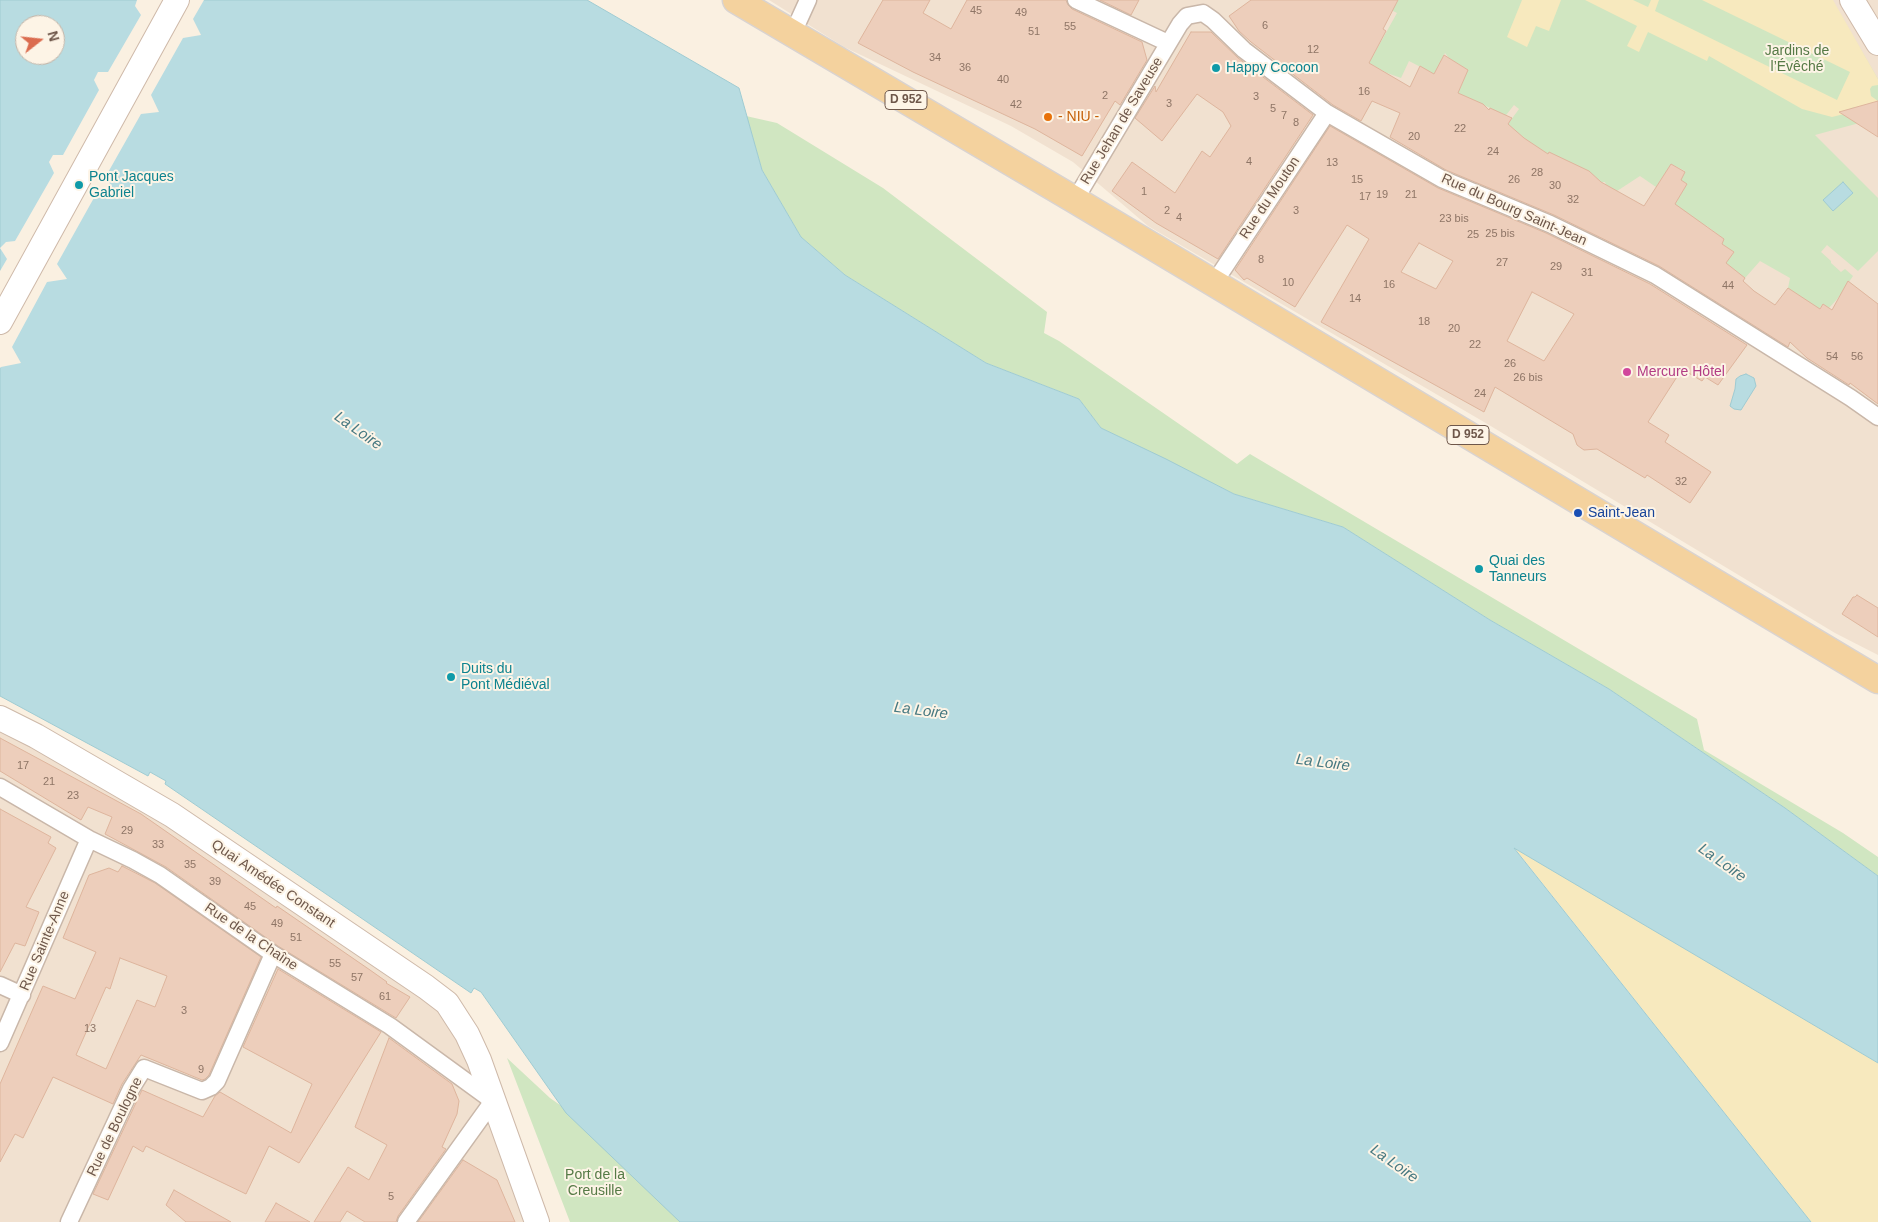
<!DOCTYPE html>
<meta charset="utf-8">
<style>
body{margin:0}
#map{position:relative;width:1878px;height:1222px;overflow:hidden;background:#faf0e1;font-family:Helvetica,sans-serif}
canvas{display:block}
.north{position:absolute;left:15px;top:15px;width:50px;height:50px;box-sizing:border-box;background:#fdf4e6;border:1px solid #c4b5a8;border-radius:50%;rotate:74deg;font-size:14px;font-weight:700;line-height:20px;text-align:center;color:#6e574a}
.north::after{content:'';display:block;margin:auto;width:18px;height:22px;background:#db6c4f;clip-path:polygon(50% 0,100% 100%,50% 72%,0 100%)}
</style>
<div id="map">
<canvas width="1878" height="1222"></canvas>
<div class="north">N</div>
</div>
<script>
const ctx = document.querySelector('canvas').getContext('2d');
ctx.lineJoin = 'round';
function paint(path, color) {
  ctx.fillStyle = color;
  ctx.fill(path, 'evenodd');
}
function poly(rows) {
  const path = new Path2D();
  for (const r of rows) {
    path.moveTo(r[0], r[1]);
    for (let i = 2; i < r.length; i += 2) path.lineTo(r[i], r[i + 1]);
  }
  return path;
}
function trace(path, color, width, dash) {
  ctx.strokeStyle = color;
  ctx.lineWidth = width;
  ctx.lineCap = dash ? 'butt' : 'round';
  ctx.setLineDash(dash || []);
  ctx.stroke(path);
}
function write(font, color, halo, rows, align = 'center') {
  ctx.font = font + ' Helvetica,sans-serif';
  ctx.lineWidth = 4;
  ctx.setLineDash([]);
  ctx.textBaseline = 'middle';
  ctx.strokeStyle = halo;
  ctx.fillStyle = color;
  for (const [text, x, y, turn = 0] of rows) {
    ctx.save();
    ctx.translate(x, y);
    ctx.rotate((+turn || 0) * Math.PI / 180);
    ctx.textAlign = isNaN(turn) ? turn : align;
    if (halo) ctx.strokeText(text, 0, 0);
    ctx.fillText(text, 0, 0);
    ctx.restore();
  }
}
paint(poly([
 [769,0,1878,0,1878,655,1835,633,1484,422,1148,226,1073,162,1011,126,844,47],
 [0,717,447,1003,535,1222,0,1222]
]), '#f1e1d0');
paint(poly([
 [1372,0,1832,0,1878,79,1878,108,1863,122,1815,135,1878,198,1878,251,1858,271,1827,245,1821,252,1831,261,1831,263,1841,272,1845,269,1853,276,1838,298,1829,308,1823,304,1818,310,1788,288,1790,278,1760,261,1745,278,1726,263,1734,252,1722,244,1724,239,1707,226,1666,219,1687,184,1681,181,1677,187,1685,171,1671,164,1656,187,1640,176,1617,191,1606,185,1605,182,1601,182,1589,171,1561,162,1529,142,1508,124,1519,109,1514,105,1503,119,1490,108,1458,93,1458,88,1460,89,1468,70,1449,58,1445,53,1434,74,1409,61,1401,78,1387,73,1369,63,1397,13],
 [746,116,777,123,883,188,1047,312,1044,333,1059,341,1237,464,1250,454,1697,719,1704,750,1843,833,1878,857,1878,876,1785,808,1609,689,1490,620,1343,527,1234,494,1101,428,1079,399,986,363,845,275,801,237,762,170],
 [507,1058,550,1098,587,1124,709,1222,570,1222]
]), '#d0e6c1');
paint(poly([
 [1522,0,1561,0,1549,31,1536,26,1527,47,1507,37],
 [1585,0,1633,0,1648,7,1651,0,1659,0,1655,11,1837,100,1850,72,1702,0,1833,0,1878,79,1878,85,1872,86,1870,89,1871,96,1878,101,1878,108,1856,107,1851,108,1848,113,1832,117,1802,109,1709,56,1707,61,1648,32,1639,52,1627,46,1637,26],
 [1513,846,1878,1063,1878,1222,1811,1222]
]), '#f7e9be');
const water = poly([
 [0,0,587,0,739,88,762,170,801,237,845,275,986,363,1079,399,1101,428,1166,459,1234,494,1343,527,1490,620,1609,689,1785,808,1878,876,1878,1063,1514,848,1811,1222,680,1222,566,1113,481,992,474,988,471,993,165,784,166,781,150,772,148,776,0,696,0,0],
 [25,25,55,25,55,55,25,55,25,25],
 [1843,182,1853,193,1833,211,1823,200,1843,182],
 [1746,374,1754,378,1756,386,1741,410,1734,409,1730,406,1735,389,1736,379,1740,376,1746,374]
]);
paint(water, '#b8dce1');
trace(water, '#9fcbd2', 1);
paint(poly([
 [137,0,204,0,193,19,201,35,183,38,151,95,159,112,141,114,106,176,116,195,95,196,57,264,67,279,47,282,12,347,21,363,1,367,0,368,0,271,7,259,0,248,6,242,15,241,54,173,49,162,53,155,63,155,99,90,94,80,98,72,108,72,141,15,135,6]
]), '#faf0e1');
const building = poly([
 [883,0,930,0,923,13,951,29,967,0,1066,0,1068,5,1072,9,1142,42,1147,60,1120,105,1115,101,1082,156,1035,129,913,72,858,43,883,0],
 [1100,0,1139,0,1131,15,1100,0],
 [1251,0,1398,0,1383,29,1386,31,1369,63,1410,87,1420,66,1434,74,1444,55,1468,70,1458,93,1483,104,1489,110,1490,108,1512,118,1508,124,1524,138,1548,154,1549,152,1589,171,1601,182,1644,206,1671,164,1685,172,1681,180,1687,184,1675,204,1724,239,1722,244,1734,252,1726,263,1745,278,1743,281,1754,291,1775,305,1788,288,1820,309,1823,304,1832,310,1848,281,1878,304,1878,404,1850,383,1849,385,1807,358,1790,342,1788,347,1659,266,1554,215,1446,170,1390,137,1400,113,1372,101,1361,121,1333,105,1251,42,1239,31,1229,16,1251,0],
 [1191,32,1211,32,1238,58,1313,115,1218,259,1156,223,1112,191,1132,162,1175,193,1202,151,1210,157,1231,126,1223,112,1197,94,1162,141,1135,118,1155,86,1156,92,1191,32],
 [1878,101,1878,137,1839,112,1878,101],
 [1330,126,1438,188,1546,233,1650,284,1747,345,1718,385,1705,377,1702,381,1682,369,1648,422,1669,435,1665,442,1711,472,1690,503,1647,475,1645,478,1597,449,1584,450,1581,448,1577,445,1573,434,1495,387,1484,412,1321,322,1369,239,1347,225,1295,307,1247,278,1244,280,1235,270,1330,126],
 [1419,243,1453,261,1436,289,1401,272,1419,243],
 [1532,292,1574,314,1544,361,1507,341,1532,292],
 [1857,595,1878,608,1878,637,1842,614,1853,597,1855,597,1857,595],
 [0,738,141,814,276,908,277,906,370,970,387,982,386,983,410,997,396,1018,278,946,166,867,105,834,112,817,88,807,81,820,0,771,0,738],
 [0,809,51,837,48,843,56,848,26,907,39,912,25,946,15,943,0,972,0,809],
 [122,866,155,883,261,957,209,1075,205,1079,202,1080,141,1055,122,1084,113,1104,53,1077,23,1138,15,1134,0,1162,0,1084,43,986,75,999,96,952,63,938,89,875,109,868,118,872,122,866],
 [120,958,167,976,155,1007,137,1000,106,1069,76,1055,106,987,110,989,120,958],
 [278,969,381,1032,299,1163,269,1146,246,1194,146,1146,143,1152,133,1146,108,1200,93,1194,142,1090,203,1117,215,1096,220,1092,291,1133,312,1084,243,1047,278,969],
 [389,1038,452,1084,459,1101,457,1114,442,1147,446,1149,398,1216,396,1222,365,1222,347,1211,340,1222,314,1222,348,1167,369,1180,387,1145,355,1127,389,1038],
 [463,1160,497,1180,515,1222,418,1222,463,1160],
 [174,1190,231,1222,186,1222,166,1205,174,1190],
 [276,1203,310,1222,265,1222,276,1203]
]);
paint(building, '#edcebb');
trace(building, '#deb59d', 1);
const street = poly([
 [1076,0,1168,43],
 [793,33,808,0],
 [1075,200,1180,24,1187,16,1203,13,1213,20,1244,50,1327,113,1442,179,1550,224,1655,275,1851,398,1878,417],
 [1214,283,1327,113],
 [0,787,89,839,133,860,160,875,273,954,390,1026,493,1101,406,1222],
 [0,985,22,995],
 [0,1043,89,839],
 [69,1222,131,1089,144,1068,202,1091,211,1087,217,1081,273,954]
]);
const secondary = poly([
 [1852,0,1878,43],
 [0,322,177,0],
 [0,718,36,736,172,815,426,987,447,1003,467,1034,479,1060,537,1222]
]);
const primary = poly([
 [736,0,1075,200,1878,680]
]);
trace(street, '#c9b7a9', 19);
trace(secondary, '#ceb9a9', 26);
trace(primary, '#d9d3d0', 29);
trace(street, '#fff', 16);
trace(secondary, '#fff', 24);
trace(primary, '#f4d29e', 26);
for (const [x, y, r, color] of [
 [1216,68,5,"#0f9aa8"],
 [1048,117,5,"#e8710a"],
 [79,185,5,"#0f9aa8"],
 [1627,372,5,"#d1479c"],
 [1578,513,5,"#1a4fb4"],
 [1479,569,5,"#0f9aa8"],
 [451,677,5,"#0f9aa8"]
]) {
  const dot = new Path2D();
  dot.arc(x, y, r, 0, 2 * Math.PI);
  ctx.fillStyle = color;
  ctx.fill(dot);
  trace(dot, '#fdf4e6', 2);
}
write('11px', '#8e7566', null, [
 ["45",976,11],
 ["49",1021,13],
 ["6",1265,26],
 ["55",1070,27],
 ["51",1034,32],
 ["12",1313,50],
 ["34",935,58],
 ["36",965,68],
 ["40",1003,80],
 ["16",1364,92],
 ["2",1105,96],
 ["3",1256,97],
 ["3",1169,104],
 ["42",1016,105],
 ["5",1273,109],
 ["7",1284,116],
 ["8",1296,123],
 ["22",1460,129],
 ["20",1414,137],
 ["24",1493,152],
 ["4",1249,162],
 ["13",1332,163],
 ["28",1537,173],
 ["15",1357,180],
 ["26",1514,180],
 ["30",1555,186],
 ["1",1144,192],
 ["19",1382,195],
 ["21",1411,195],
 ["17",1365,197],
 ["32",1573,200],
 ["2",1167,211],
 ["3",1296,211],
 ["4",1179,218],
 ["23 bis",1454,219],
 ["25 bis",1500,234],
 ["25",1473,235],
 ["8",1261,260],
 ["27",1502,263],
 ["29",1556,267],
 ["31",1587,273],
 ["10",1288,283],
 ["16",1389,285],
 ["44",1728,286],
 ["14",1355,299],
 ["18",1424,322],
 ["20",1454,329],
 ["22",1475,345],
 ["54",1832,357],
 ["56",1857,357],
 ["26",1510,364],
 ["26 bis",1528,378],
 ["24",1480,394],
 ["32",1681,482],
 ["17",23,766],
 ["21",49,782],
 ["23",73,796],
 ["29",127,831],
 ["33",158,845],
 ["35",190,865],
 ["39",215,882],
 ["45",250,907],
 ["49",277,924],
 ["51",296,938],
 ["55",335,964],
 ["57",357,978],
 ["61",385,997],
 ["3",184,1011],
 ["13",90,1029],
 ["9",201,1070],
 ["5",391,1197]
]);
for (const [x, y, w] of [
 [906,100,42],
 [1468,435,42]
]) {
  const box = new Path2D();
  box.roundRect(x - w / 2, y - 9.5, w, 19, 4);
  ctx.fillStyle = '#fdf4e6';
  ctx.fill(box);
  trace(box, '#6e574a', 1);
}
write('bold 12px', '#6e574a', null, [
 ["D 952",906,100],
 ["D 952",1468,435]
]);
write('14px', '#567a46', '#fdf4e6', [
 ["Jardins de",1797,51],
 ["l’Évêché",1797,67],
 ["Port de la",595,1175],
 ["Creusille",595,1191]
]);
write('14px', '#0d838f', '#fdf4e6', [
 ["Happy Cocoon",1226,68],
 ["Pont Jacques",89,177],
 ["Gabriel",89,193],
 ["Quai des",1489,561],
 ["Tanneurs",1489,577],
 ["Duits du",461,669],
 ["Pont Médiéval",461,685]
], 'left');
write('14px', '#c56008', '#fdf4e6', [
 ["‑ NIU ‑",1058,117]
], 'left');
write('14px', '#6e574a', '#fdf4e6', [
 ["Rue Jehan de Saveuse",1122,121,-59],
 ["Rue du Mouton",1270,198,-56],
 ["Rue du Bourg Saint-Jean",1514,210,24],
 ["Quai Amédée Constant",273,884,34],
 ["Rue de la Chaîne",251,937,34],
 ["Rue Sainte-Anne",45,941,-67],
 ["Rue de Boulogne",115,1127,-64]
]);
write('14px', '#b23c85', '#fdf4e6', [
 ["Mercure Hôtel",1637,372]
], 'left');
write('14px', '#164399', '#fdf4e6', [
 ["Saint-Jean",1588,513]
], 'left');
write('italic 15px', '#467880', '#fdf4e6', [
 ["La Loire",358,431,35],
 ["La Loire",921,711,7],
 ["La Loire",1323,763,7],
 ["La Loire",1722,863,35],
 ["La Loire",1394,1164,35]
]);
</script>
